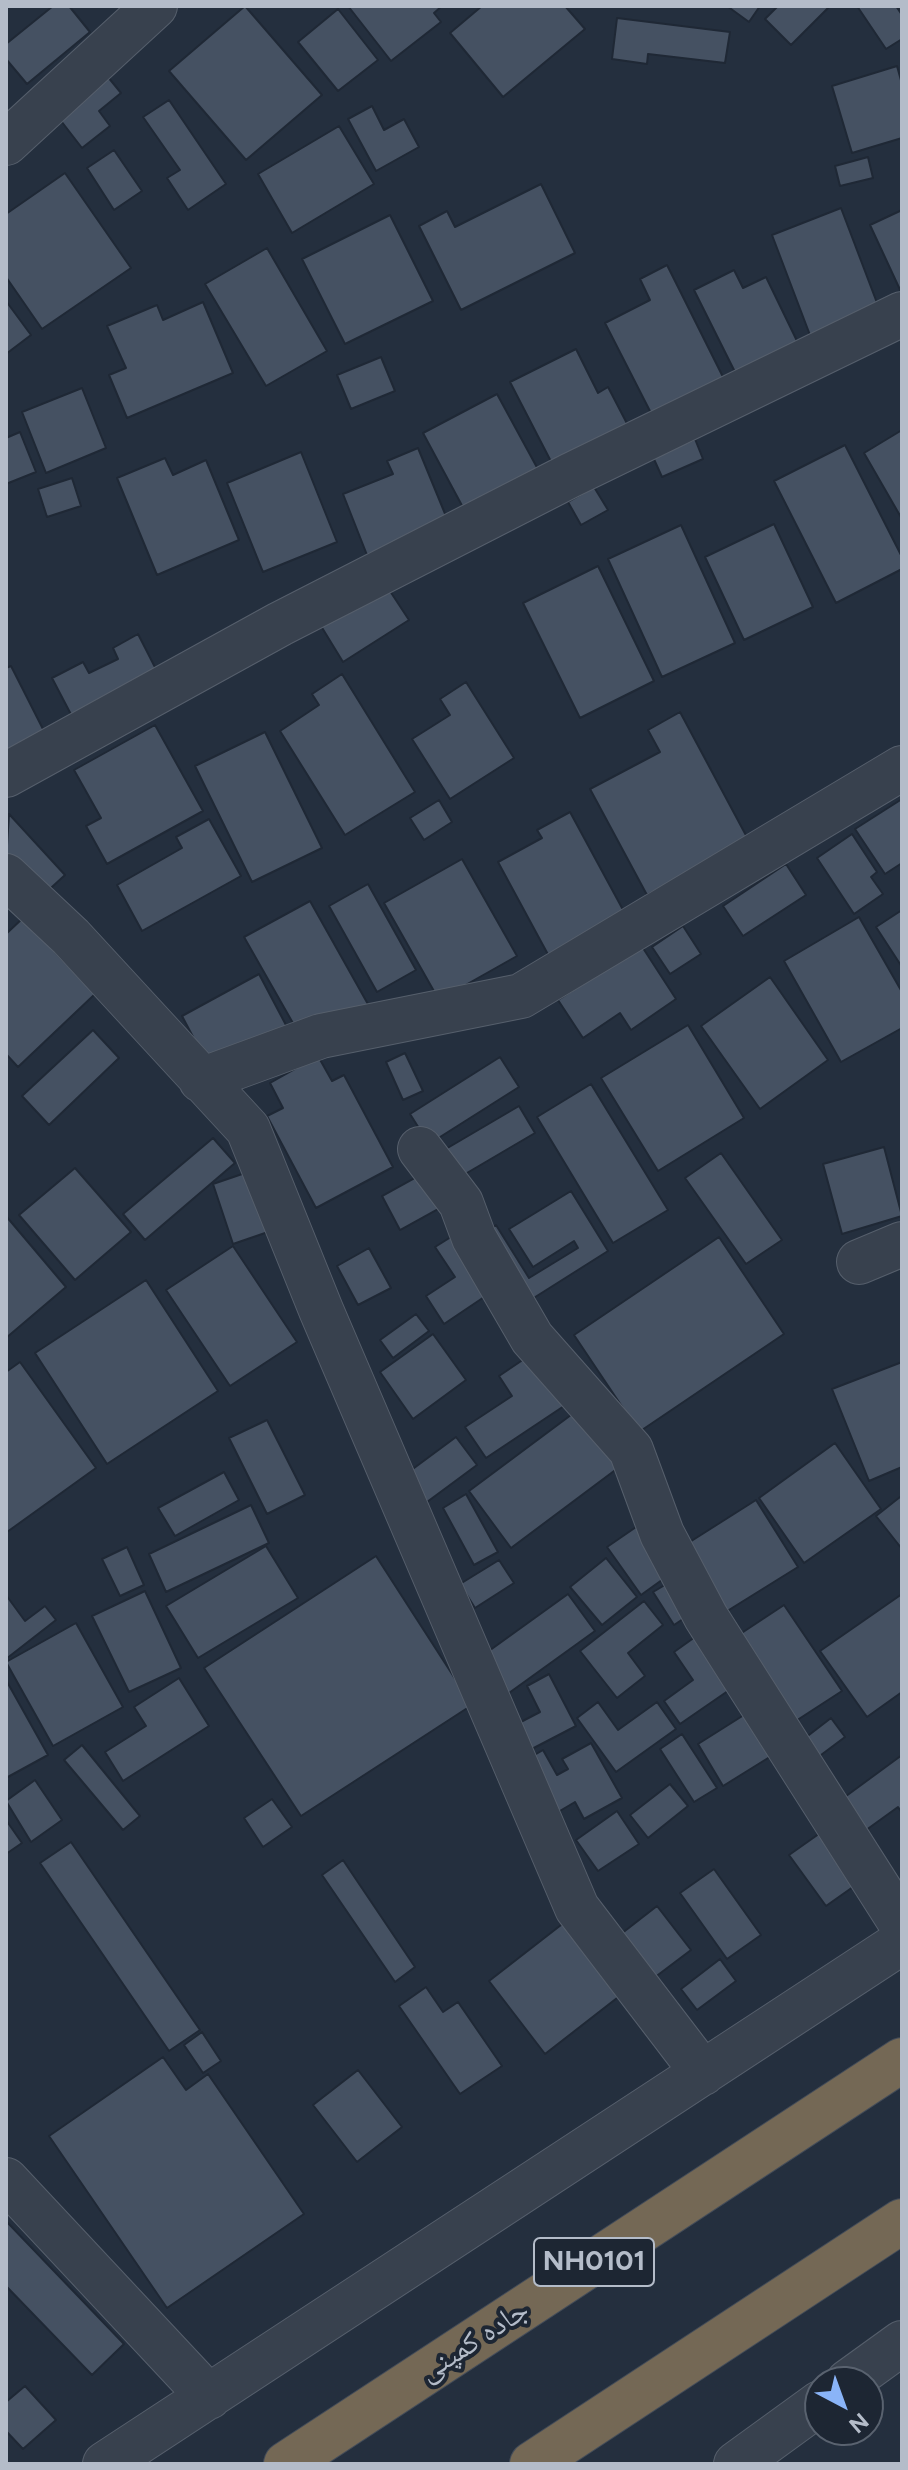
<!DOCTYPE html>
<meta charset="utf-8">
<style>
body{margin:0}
#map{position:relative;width:908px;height:2470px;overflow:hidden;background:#242f3e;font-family:Figtree,sans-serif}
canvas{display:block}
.frame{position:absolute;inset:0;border:8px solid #b4bcc9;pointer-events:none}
.north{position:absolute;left:804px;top:2366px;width:80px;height:80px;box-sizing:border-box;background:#1d2633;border:2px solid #59626f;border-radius:50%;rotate:139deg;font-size:22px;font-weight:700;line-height:32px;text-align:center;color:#b4bcc9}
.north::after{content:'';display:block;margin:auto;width:28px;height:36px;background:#8ab4f8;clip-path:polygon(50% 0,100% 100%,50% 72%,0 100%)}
</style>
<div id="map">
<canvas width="908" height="2470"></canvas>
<div class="frame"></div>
<div class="north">N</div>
</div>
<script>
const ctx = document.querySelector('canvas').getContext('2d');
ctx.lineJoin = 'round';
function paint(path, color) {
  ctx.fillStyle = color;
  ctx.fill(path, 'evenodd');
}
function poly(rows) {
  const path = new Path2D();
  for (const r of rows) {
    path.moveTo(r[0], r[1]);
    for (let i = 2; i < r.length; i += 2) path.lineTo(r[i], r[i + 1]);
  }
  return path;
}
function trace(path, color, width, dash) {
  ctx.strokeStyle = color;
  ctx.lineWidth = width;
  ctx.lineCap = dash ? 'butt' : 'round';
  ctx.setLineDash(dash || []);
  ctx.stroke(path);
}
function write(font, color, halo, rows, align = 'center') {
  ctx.font = font + ' Figtree,"Noto Naskh Arabic",sans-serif';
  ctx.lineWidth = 8;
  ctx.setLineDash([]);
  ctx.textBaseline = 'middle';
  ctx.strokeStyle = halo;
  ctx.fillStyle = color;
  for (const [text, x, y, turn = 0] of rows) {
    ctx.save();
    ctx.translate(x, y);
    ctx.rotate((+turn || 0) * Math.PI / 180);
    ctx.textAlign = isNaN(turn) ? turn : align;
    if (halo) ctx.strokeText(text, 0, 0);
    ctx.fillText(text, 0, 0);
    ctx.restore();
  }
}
const building = poly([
 [53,6,69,6,90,32,27,84,6,59,6,44,53,6],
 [245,6,322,95,246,160,169,71,245,6],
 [348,6,442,6,434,13,441,22,391,61,348,6],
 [482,6,565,6,585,29,503,97,450,33,482,6],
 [727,6,760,6,749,22,727,6],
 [778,6,830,6,791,45,765,19,778,6],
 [857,6,896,6,902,15,902,39,886,49,857,6],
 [338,9,378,60,338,91,298,42,338,9],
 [617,18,730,32,725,63,648,54,647,64,612,59,617,18],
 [897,66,902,84,902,138,852,153,832,86,897,66],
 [108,77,121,93,99,111,110,126,82,148,58,117,108,77],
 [169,100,226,184,188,210,167,178,180,170,143,117,169,100],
 [372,106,384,130,404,119,419,147,376,171,348,119,372,106],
 [339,126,374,184,292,233,258,174,339,126],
 [114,150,142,191,114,210,87,168,114,150],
 [868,157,873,178,840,186,835,166,868,157],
 [65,173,131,268,42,329,6,277,6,214,65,173],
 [541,184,575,253,461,310,419,226,447,211,455,227,541,184],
 [841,208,882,316,813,343,772,235,841,208],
 [902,210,902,294,870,225,902,210],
 [390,215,433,301,345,344,302,259,390,215],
 [267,248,327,351,266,386,205,284,267,248],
 [667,265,724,379,652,415,605,323,650,300,640,279,667,265],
 [734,270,743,288,766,277,798,343,736,374,694,290,734,270],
 [6,301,31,335,6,354,6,301],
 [203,302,233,373,127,418,109,375,126,368,107,326,157,305,163,320,203,302],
 [576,349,598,393,608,387,634,437,558,475,510,382,576,349],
 [381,357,395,391,351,409,337,375,381,357],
 [82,388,106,448,46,473,22,412,82,388],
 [497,394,540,473,466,513,423,433,497,394],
 [902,430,902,519,864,453,902,430],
 [20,432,36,472,6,484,6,438,20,432],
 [695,439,703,459,662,477,653,457,695,439],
 [845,445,902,557,902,569,836,603,774,481,845,445],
 [418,448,448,521,367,555,343,494,393,474,387,461,418,448],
 [301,452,337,542,263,572,227,483,301,452],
 [165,458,173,475,206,460,239,540,157,575,117,478,165,458],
 [72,478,81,506,47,517,38,489,72,478],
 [594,487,608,510,581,525,568,502,594,487],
 [774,524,813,607,744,640,705,557,774,524],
 [681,525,735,643,662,677,608,559,681,525],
 [598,566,654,681,580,718,523,603,598,566],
 [386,585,409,620,343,662,321,626,386,585],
 [138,634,162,681,76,724,52,678,83,662,89,673,118,659,113,648,138,634],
 [11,666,47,737,6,758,6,668,11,666],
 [342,674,415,792,345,835,280,731,319,705,312,694,342,674],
 [466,682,514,758,450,799,412,739,450,715,440,699,466,682],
 [680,712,749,841,647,895,590,789,660,752,648,730,680,712],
 [155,725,203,811,107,864,86,826,101,818,74,770,155,725],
 [265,732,322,848,252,882,195,766,265,732],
 [902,799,902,863,885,874,855,829,902,799],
 [439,800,452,822,424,840,410,818,439,800],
 [570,812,628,919,551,960,498,862,542,838,537,830,570,812],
 [9,814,65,875,40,898,6,861,9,814],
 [209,819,241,876,142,931,117,885,182,848,176,837,209,819],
 [852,834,877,872,871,877,883,894,854,914,817,858,852,834],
 [462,859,517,956,439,1000,384,903,462,859],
 [786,864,806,895,743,936,723,906,786,864],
 [368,884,416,970,377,992,329,906,368,884],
 [310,901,369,1006,298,1032,244,937,310,901],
 [902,910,902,967,876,927,902,910],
 [859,917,902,992,902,1028,841,1062,784,961,859,917],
 [23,918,95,994,18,1067,6,1054,6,934,23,918],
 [683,926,701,954,670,974,652,947,683,926],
 [641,945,676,999,631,1030,620,1013,583,1038,558,1000,641,945],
 [259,974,287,1027,210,1069,182,1016,259,974],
 [770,977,828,1060,760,1109,701,1026,770,977],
 [688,1025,744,1118,658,1171,601,1078,688,1025],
 [93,1030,119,1058,49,1125,22,1096,93,1030],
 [405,1053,423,1091,403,1100,386,1062,405,1053],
 [318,1056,332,1081,344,1075,393,1167,316,1208,267,1116,283,1108,270,1083,318,1056],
 [500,1057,519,1087,429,1144,410,1114,500,1057],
 [591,1084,668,1210,613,1243,537,1117,591,1084],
 [519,1106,535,1133,455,1180,439,1153,519,1106],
 [213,1138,235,1163,145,1240,123,1214,213,1138],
 [884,1147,902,1216,842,1234,823,1164,884,1147],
 [721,1153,782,1240,746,1264,685,1178,721,1153],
 [75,1168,131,1232,75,1280,19,1215,75,1168],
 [429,1170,447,1204,400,1230,382,1196,429,1170],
 [248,1172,268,1232,233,1244,213,1184,248,1172],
 [571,1191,608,1251,521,1306,478,1237,496,1225,529,1278,578,1248,574,1241,533,1267,509,1229,571,1191],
 [6,1216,66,1287,6,1338,6,1216],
 [462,1230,499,1287,444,1324,426,1296,455,1277,435,1247,462,1230],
 [719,1237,784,1334,639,1432,574,1335,719,1237],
 [233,1246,297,1342,230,1386,166,1290,233,1246],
 [369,1248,391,1288,358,1305,337,1266,369,1248],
 [146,1280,218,1391,107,1464,35,1353,146,1280],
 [416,1314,429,1331,393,1358,380,1340,416,1314],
 [433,1334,466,1380,413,1419,380,1372,433,1334],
 [530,1355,564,1406,486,1458,465,1427,512,1396,499,1376,530,1355],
 [20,1362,96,1468,7,1532,6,1372,20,1362],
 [902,1362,902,1467,869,1481,832,1389,902,1362],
 [579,1409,622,1465,511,1548,469,1491,579,1409],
 [267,1420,305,1495,267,1514,229,1438,267,1420],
 [456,1437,477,1465,427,1502,406,1474,456,1437],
 [835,1443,881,1509,804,1563,759,1498,835,1443],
 [224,1472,239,1500,175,1536,158,1508,224,1472],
 [466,1494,498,1552,474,1565,443,1508,466,1494],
 [900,1497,902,1499,902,1549,876,1516,900,1497],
 [756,1500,798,1567,716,1618,674,1552,756,1500],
 [251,1505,269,1543,166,1592,149,1554,251,1505],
 [639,1525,673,1572,641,1595,607,1547,639,1525],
 [266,1546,298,1598,198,1658,166,1606,266,1546],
 [127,1547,144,1585,120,1596,102,1559,127,1547],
 [376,1556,472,1705,301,1816,204,1668,376,1556],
 [606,1558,637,1597,602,1625,570,1587,606,1558],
 [499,1560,514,1583,475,1608,460,1584,499,1560],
 [675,1579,695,1611,674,1625,653,1592,675,1579],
 [145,1591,181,1668,129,1692,92,1616,145,1591],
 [568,1594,595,1631,502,1698,475,1661,568,1594],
 [902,1594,902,1692,867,1717,820,1651,902,1594],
 [6,1595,25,1621,45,1606,56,1620,6,1659,6,1595],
 [644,1601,663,1625,628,1653,645,1676,617,1698,580,1651,644,1601],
 [784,1605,842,1691,785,1728,728,1642,784,1605],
 [76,1623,123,1707,53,1746,6,1662,76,1623],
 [702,1632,738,1684,680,1724,664,1701,693,1680,674,1652,702,1632],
 [549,1674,576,1726,528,1751,515,1725,540,1712,527,1686,549,1674],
 [179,1678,209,1726,123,1781,105,1752,146,1726,134,1707,179,1678],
 [6,1680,48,1755,6,1778,6,1680],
 [598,1702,618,1730,657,1702,676,1729,616,1772,577,1718,598,1702],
 [755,1708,781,1750,723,1786,698,1744,755,1708],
 [831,1718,845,1737,809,1764,796,1745,831,1718],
 [682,1734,717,1788,694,1802,660,1749,682,1734],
 [591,1743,622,1798,584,1819,575,1802,548,1818,519,1764,543,1750,557,1775,568,1769,562,1759,591,1743],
 [82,1745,140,1816,123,1830,64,1760,82,1745],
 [902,1755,902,1813,898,1807,862,1833,838,1802,902,1755],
 [35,1780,62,1820,31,1842,6,1801,35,1780],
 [670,1784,688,1806,648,1838,630,1815,670,1784],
 [272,1799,292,1827,263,1847,244,1818,272,1799],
 [617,1811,639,1844,598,1871,576,1840,617,1811],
 [6,1820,22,1843,6,1854,6,1820],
 [823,1831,860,1882,826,1906,789,1855,823,1831],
 [71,1842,200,2030,169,2051,40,1863,71,1842],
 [343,1860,415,1967,395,1982,322,1875,343,1860],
 [714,1869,761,1935,727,1959,680,1893,714,1869],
 [657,1906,691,1950,646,1984,612,1941,657,1906],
 [570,1918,626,1991,545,2054,489,1981,570,1918],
 [720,1959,736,1981,697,2010,681,1989,720,1959],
 [426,1987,443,2012,458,2002,502,2066,460,2094,399,2006,426,1987],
 [202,2032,221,2061,203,2073,184,2045,202,2032],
 [163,2057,186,2090,208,2074,304,2214,167,2308,49,2136,163,2057],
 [358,2070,402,2127,357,2162,313,2105,358,2070],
 [6,2221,124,2344,92,2375,6,2286,6,2221],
 [25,2386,56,2420,23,2449,6,2431,6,2402,25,2386]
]);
paint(building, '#455162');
trace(building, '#1f2835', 2);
const minor = poly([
 [6,143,155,6],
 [6,775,280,624,571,475,902,314],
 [6,876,71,937,248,1129,321,1310,577,1908,703,2073],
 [201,1080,321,1036,521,996,902,768],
 [420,1149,461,1203,474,1238,532,1338,631,1450,662,1534,706,1617,902,1925],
 [859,1262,902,1244],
 [6,2180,209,2397],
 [848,2382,902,2343],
 [105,2464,902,1942],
 [736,2464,820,2403]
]);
const highway = poly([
 [286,2464,902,2060],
 [532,2464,902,2221]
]);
trace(minor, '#565f6c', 46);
trace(highway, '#434c59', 46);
trace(minor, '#38414e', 44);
trace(highway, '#746855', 44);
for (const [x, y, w] of [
 [594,2262,120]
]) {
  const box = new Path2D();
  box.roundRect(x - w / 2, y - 24, w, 48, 6);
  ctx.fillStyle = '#1d2633';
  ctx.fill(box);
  trace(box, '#b4bcc9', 2);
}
write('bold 28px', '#b4bcc9', null, [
 ["NH0101",594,2262]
]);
write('30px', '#b4bcc9', '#1d2633', [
 ["جاده کمپنی",474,2341,-33]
]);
</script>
